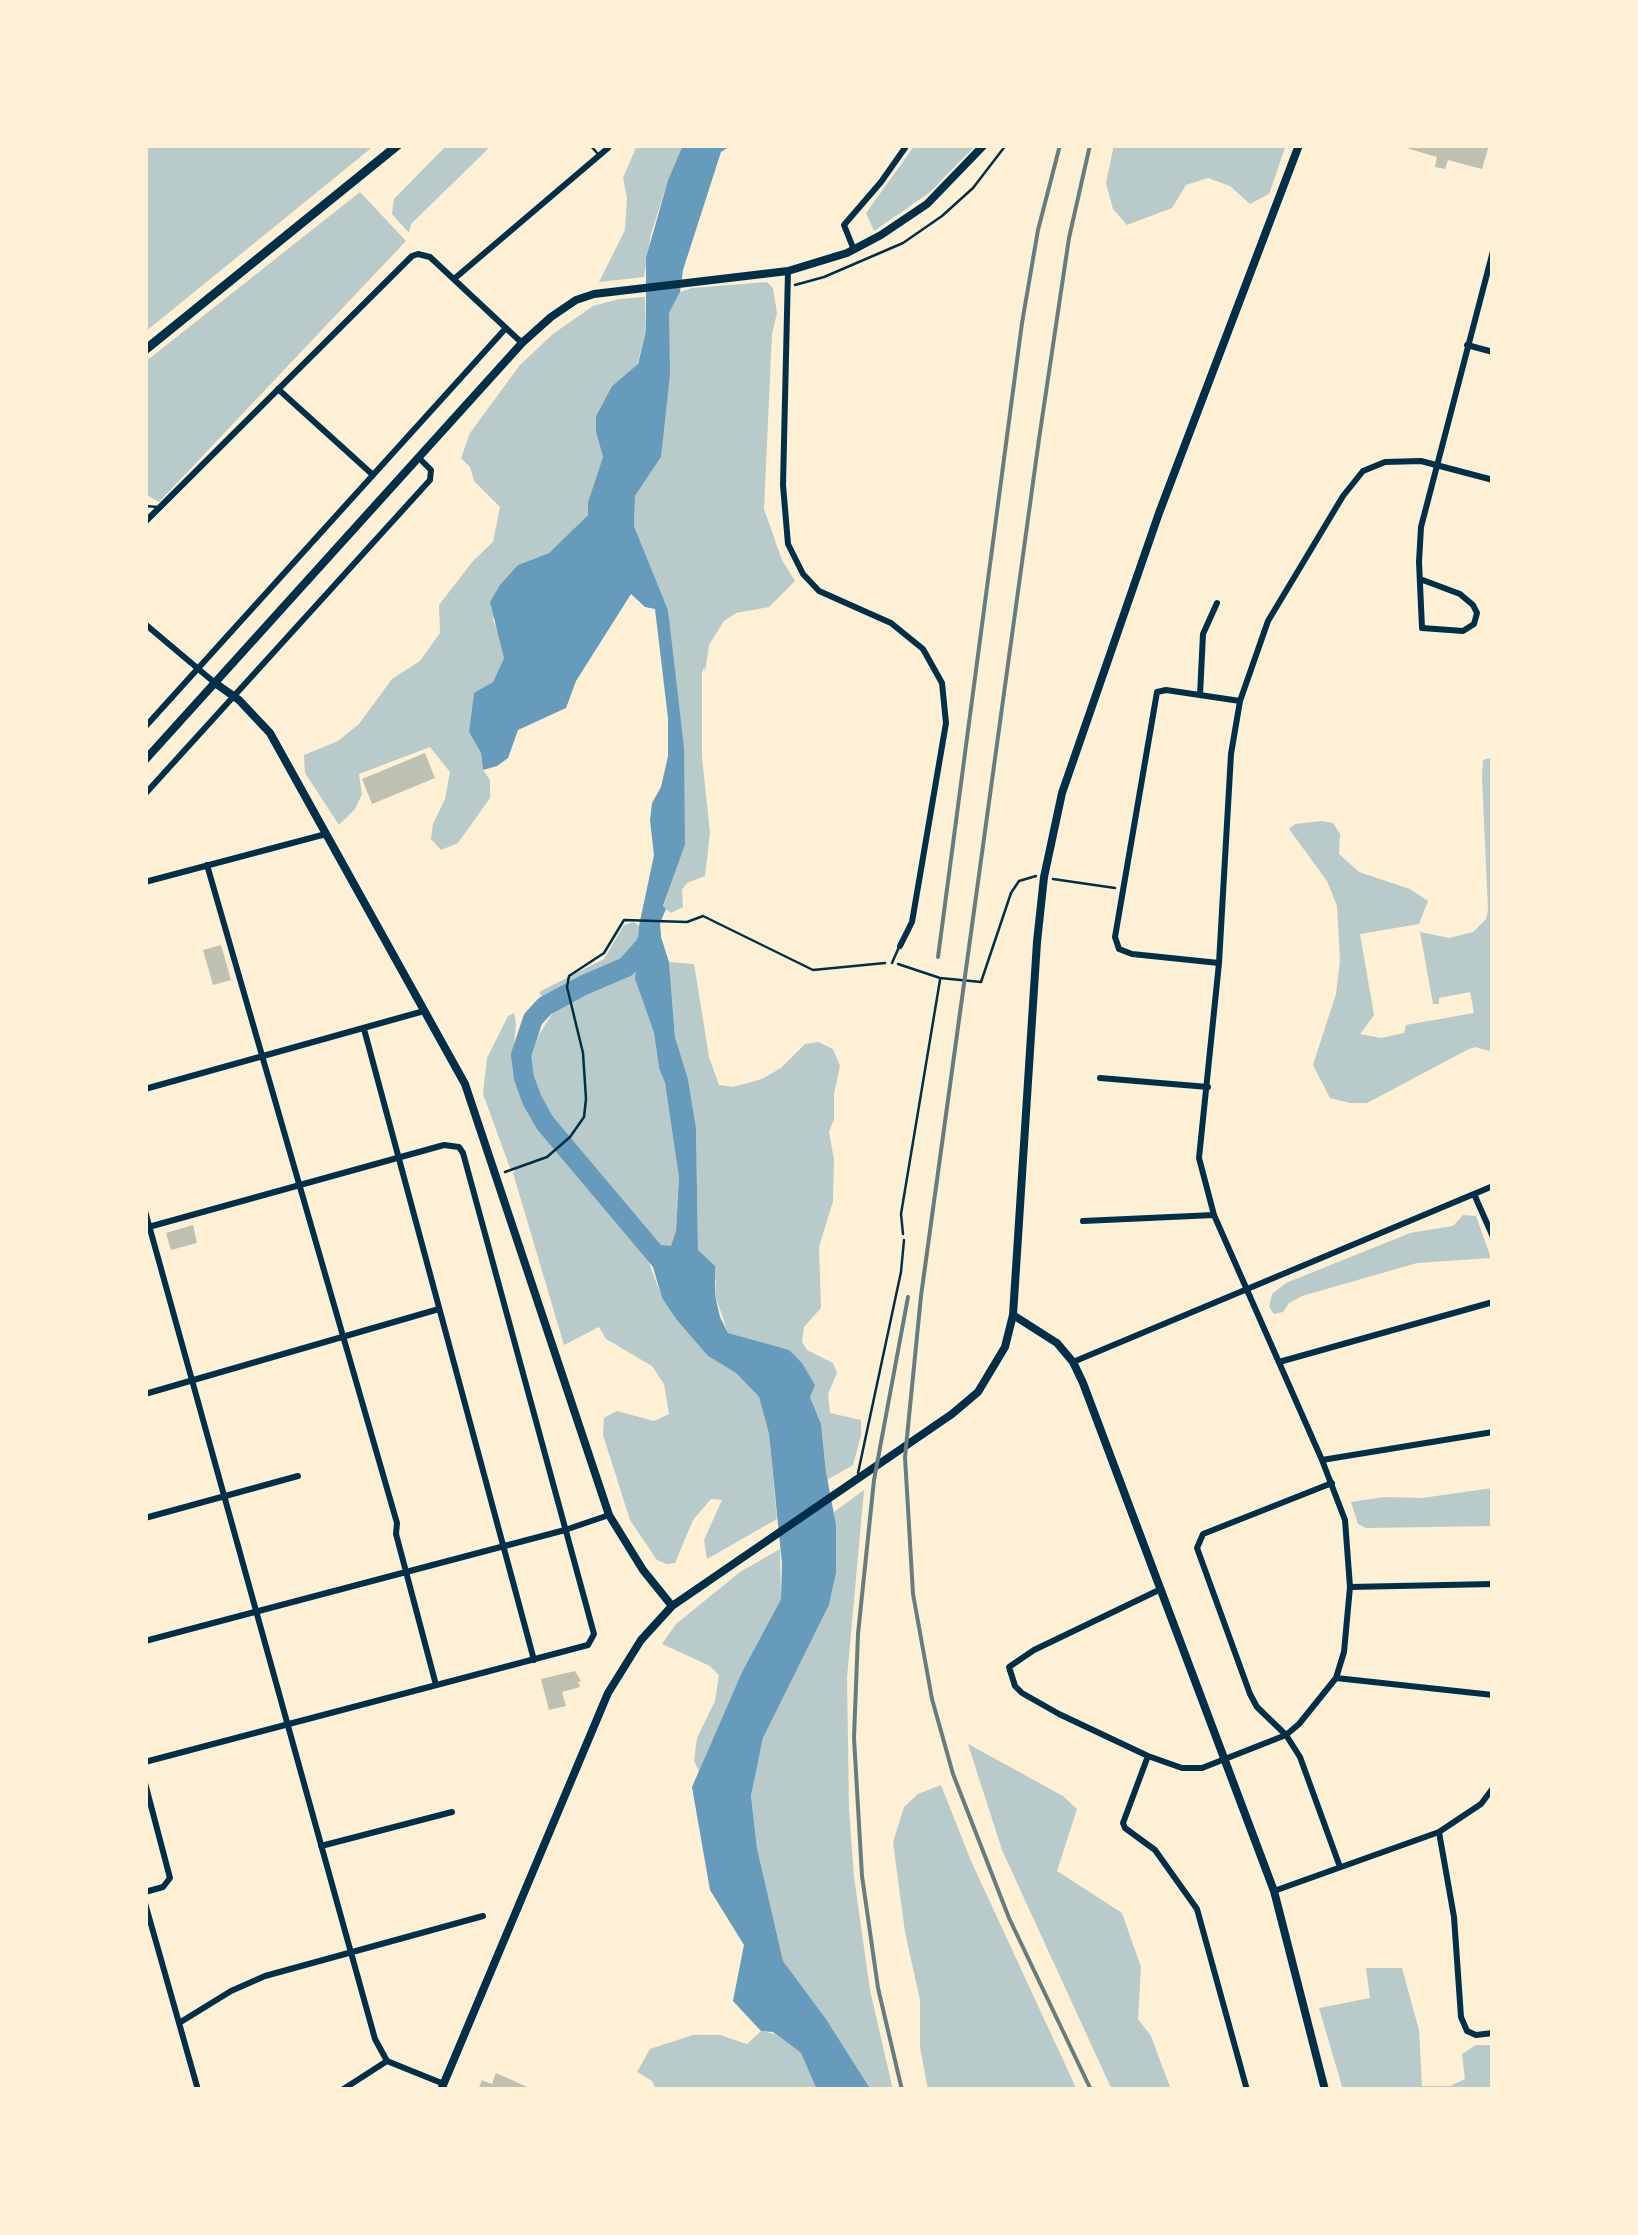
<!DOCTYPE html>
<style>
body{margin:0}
#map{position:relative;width:1638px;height:2235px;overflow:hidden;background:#fdf0d5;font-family:Overpass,sans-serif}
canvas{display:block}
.frame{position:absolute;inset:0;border:148px solid #fdf0d5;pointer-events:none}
</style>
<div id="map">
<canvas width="1638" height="2235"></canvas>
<div class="frame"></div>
</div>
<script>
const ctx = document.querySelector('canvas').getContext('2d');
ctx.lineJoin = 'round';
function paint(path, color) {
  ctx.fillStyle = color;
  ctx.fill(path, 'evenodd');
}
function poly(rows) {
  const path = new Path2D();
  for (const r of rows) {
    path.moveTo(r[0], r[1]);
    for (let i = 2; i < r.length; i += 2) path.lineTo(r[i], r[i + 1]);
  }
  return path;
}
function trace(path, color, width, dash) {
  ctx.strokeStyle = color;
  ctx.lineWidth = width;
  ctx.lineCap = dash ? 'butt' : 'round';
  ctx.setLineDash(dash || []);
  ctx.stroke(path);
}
paint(poly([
 [145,145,375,145,145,332],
 [447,145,492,145,411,224,409,233,392,214,394,199],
 [637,145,683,145,668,180,651,234,644,277,599,282,625,230,627,198,623,178],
 [915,145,976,145,929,193,874,231,866,213],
 [1114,145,1286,145,1269,194,1250,204,1230,186,1208,178,1186,185,1172,208,1127,225,1113,209,1106,183],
 [360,192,406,241,159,502,145,494,145,362],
 [767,282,773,288,777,313,772,334,764,509,782,560,795,581,769,607,736,613,724,621,709,645,705,672,704,667,702,673,702,757,710,833,705,876,687,883,682,890,683,907,671,913,663,907,685,845,668,610,634,526,635,496,661,457,669,313,680,292,692,288],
 [645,297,646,331,637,365,612,386,596,416,596,432,603,457,588,502,588,515,549,553,518,565,493,620,503,644,504,658,493,682,474,694,469,732,481,753,483,770,490,780,490,798,458,843,441,850,431,839,433,824,445,799,450,772,430,747,359,774,362,794,355,809,339,825,305,773,304,755,338,741,359,724,392,679,420,661,440,633,439,605,473,561,493,542,500,507,474,481,470,467,461,458,470,433,520,365,553,334,593,306,619,299],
 [1493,757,1493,1052,1475,1047,1467,1050,1367,1103,1350,1103,1330,1098,1313,1065,1336,994,1340,961,1337,906,1327,881,1289,829,1295,824,1322,821,1333,823,1340,834,1339,854,1359,872,1410,889,1428,901,1419,924,1360,934,1374,1015,1360,1034,1381,1038,1404,1033,1406,1025,1474,1013,1470,992,1439,998,1439,1004,1433,1004,1420,932,1449,938,1473,932,1486,919,1488,911,1482,777,1483,760],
 [634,922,639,926,635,979,654,1033,659,1068,665,1083,679,1178,676,1231,671,1247,647,1257,662,1298,708,1356,736,1373,759,1397,769,1434,777,1519,707,1559,704,1540,722,1500,711,1499,693,1520,675,1563,667,1564,657,1560,630,1520,603,1435,604,1418,617,1411,654,1421,669,1414,664,1384,652,1366,606,1339,599,1327,564,1345,513,1173,516,1169,510,1168,483,1094,487,1058,508,1016,514,1013,516,1023,513,1055,525,1057,552,1014,539,992,604,959,624,925],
 [669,962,694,964,709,1057,719,1085,733,1087,762,1079,781,1068,805,1044,818,1042,833,1049,840,1066,834,1094,834,1119,829,1132,834,1159,833,1201,819,1247,821,1308,804,1327,802,1342,807,1350,833,1363,837,1373,828,1394,830,1413,861,1420,861,1435,853,1465,827,1480,821,1424,810,1397,757,1342,728,1333,715,1295,716,1280,698,1250,696,1128,688,1079,675,1037],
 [1463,1215,1476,1216,1491,1258,1417,1263,1302,1296,1289,1303,1283,1312,1274,1314,1269,1307,1272,1294,1286,1283,1410,1233,1453,1226],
 [1493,1488,1493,1526,1366,1528,1358,1524,1351,1502,1384,1497,1422,1498],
 [864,1490,847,1678,849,1809,854,1877,870,1990,893,2090,871,2090,828,2022,783,1961,757,1848,751,1796,763,1738,829,1605,836,1573,834,1512],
 [780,1549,781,1599,742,1672,699,1771,694,1761,697,1738,715,1701,719,1675,710,1666,662,1644,676,1624,740,1572],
 [968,1744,1063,1796,1077,1809,1057,1871,1122,1913,1141,1967,1138,2019,1151,2036,1171,2090,1112,2090,1002,1850],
 [941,1785,971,1861,1077,2090,928,2090,920,2047,920,2000,905,1932,893,1842,904,1807,918,1794],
 [1366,1968,1402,1968,1419,2030,1422,2086,1450,2086,1465,2079,1462,2054,1476,2045,1490,2045,1493,2090,1343,2090,1319,2008,1370,1998],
 [761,2031,775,2034,801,2053,817,2090,656,2090,652,2081,637,2072,650,2049,693,2035,720,2035,747,2044]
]), '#b9caca');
paint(poly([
 [683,145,732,145,721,152,683,270,680,292,669,313,670,374,661,457,635,496,634,526,668,610,684,748,685,845,663,906,666,909,660,923,661,937,669,962,675,1037,688,1079,696,1128,698,1250,715,1266,715,1295,720,1317,728,1333,789,1350,802,1363,815,1385,810,1397,821,1424,826,1472,836,1525,836,1573,829,1605,763,1738,751,1796,757,1848,783,1961,826,2019,871,2090,817,2090,801,2053,773,2032,761,2031,733,2001,744,1945,710,1890,692,1787,742,1672,781,1599,782,1564,769,1434,759,1397,736,1373,708,1356,677,1320,662,1298,653,1267,646,1257,662,1245,671,1246,676,1231,679,1178,665,1083,659,1068,654,1033,635,979,639,926,654,855,650,820,652,803,661,787,668,756,668,718,655,609,645,607,631,594,576,681,566,708,518,730,508,758,497,766,483,770,481,753,469,732,474,693,493,682,504,658,490,602,500,585,518,565,549,553,588,515,588,502,603,457,596,432,596,416,612,386,638,364,646,331,646,258,668,180]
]), '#669bbc');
trace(poly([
 [651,934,644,947,626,967,584,985,545,1006,533,1019,521,1055,524,1078,532,1100,545,1123,668,1269]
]), '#669bbc', 20);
paint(poly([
 [1396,145,1489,145,1482,169,1448,160,1445,169,1435,167,1437,157],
 [425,753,435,778,372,804,362,779],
 [221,945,231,980,213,985,203,950],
 [193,1225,197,1243,171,1250,166,1233],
 [575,1671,581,1681,578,1682,580,1687,562,1692,566,1706,549,1710,541,1679],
 [496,2073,534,2090,478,2090,482,2080,492,2084]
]), '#bec0b2');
trace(poly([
 [795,285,824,277,903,243,942,216,973,188,1006,145],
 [1053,879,1115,888],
 [898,964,940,978,981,982,1011,893,1019,881,1036,876],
 [505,1172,547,1157,570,1137,584,1117,586,1099,583,1053,567,987,569,976,604,953,624,920,687,922,703,916,813,970,885,963],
 [903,1234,901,1214,940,980]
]), '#003049', 2.5);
trace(poly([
 [590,145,598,154],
 [145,506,158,507],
 [892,963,899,947],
 [858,1473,901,1272,904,1240]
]), '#003049', 2.5);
trace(poly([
 [854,250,844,225,881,182,907,145],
 [788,271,783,485,788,544,803,574,819,591,891,623,923,649,942,683,946,723,912,922,900,946],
 [454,279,608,148],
 [1467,345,1493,352],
 [278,389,373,475],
 [145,522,412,256,418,254,430,257,522,343],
 [1420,579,1460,594,1473,605,1477,613,1474,624,1463,631,1422,628,1419,562,1421,527,1493,251],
 [145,624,215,683],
 [1200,695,1203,634,1217,603],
 [145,727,506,328],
 [145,794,430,480,431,470,418,457],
 [207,865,397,1523,396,1534,436,1685],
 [145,882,326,834],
 [1219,963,1132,954,1119,949,1115,937,1157,692,1166,690,1240,701],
 [364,1029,534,1660],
 [1100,1078,1208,1087],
 [145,1089,424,1011],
 [1474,1194,1493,1237],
 [145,1211,375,2039,387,2061],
 [1083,1221,1214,1215],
 [145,1228,444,1145,459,1147,463,1153,594,1634,588,1645,145,1762],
 [1073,1362,1493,1186],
 [1279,1362,1493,1302],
 [145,1394,439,1309],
 [1322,1460,1493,1432],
 [1332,1483,1203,1534,1197,1548,1250,1694,1257,1707,1286,1735,1300,1757,1340,1867],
 [145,1518,298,1476],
 [1350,1587,1493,1584],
 [1161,1589,1034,1650,1009,1667,1015,1686,1022,1693,1059,1714,1148,1756,1182,1768,1202,1768,1286,1735,1299,1724,1336,1678,1344,1652,1350,1587,1345,1520,1322,1460,1214,1215,1199,1158,1219,963,1231,754,1240,701,1268,621,1343,496,1363,471,1385,462,1421,461,1493,480],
 [145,1641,565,1530,609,1515],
 [1336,1678,1493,1695],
 [1148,1756,1123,1823,1125,1828,1155,1850,1197,1909,1247,2090],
 [145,1783,170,1878,163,1887,145,1892],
 [1439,1832,1454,1917,1461,2017,1467,2031,1476,2035,1493,2033],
 [321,1846,452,1812],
 [1274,1891,1439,1832,1481,1804,1493,1788],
 [145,1903,198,2090],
 [179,2023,231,1991,265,1976,483,1916],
 [387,2061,444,2084],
 [342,2090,387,2061]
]), '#003049', 6);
trace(poly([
 [215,683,239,700,270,733,465,1084,609,1515,643,1570,672,1606],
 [145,760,522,343,551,317,576,300,594,294,788,271,847,253,881,235,927,204,984,145],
 [1013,1315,1057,1343,1073,1362,1083,1383,1274,1891,1325,2090],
 [441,2090,608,1693,641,1640,672,1606,952,1414,978,1392,1005,1347,1013,1315,1037,942,1044,877,1062,793,1159,513,1299,145]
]), '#003049', 8);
trace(poly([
 [145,350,398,145]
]), '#003049', 9);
trace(poly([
 [1090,145,1069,238,1039,439,921,1296,905,1457,913,1594,932,1699,953,1774,1009,1918,1091,2090],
 [938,957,1022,323,1038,230,1060,145],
 [902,2090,878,1988,862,1876,854,1738,858,1634,874,1480,908,1297]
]), '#657d81', 4);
</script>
